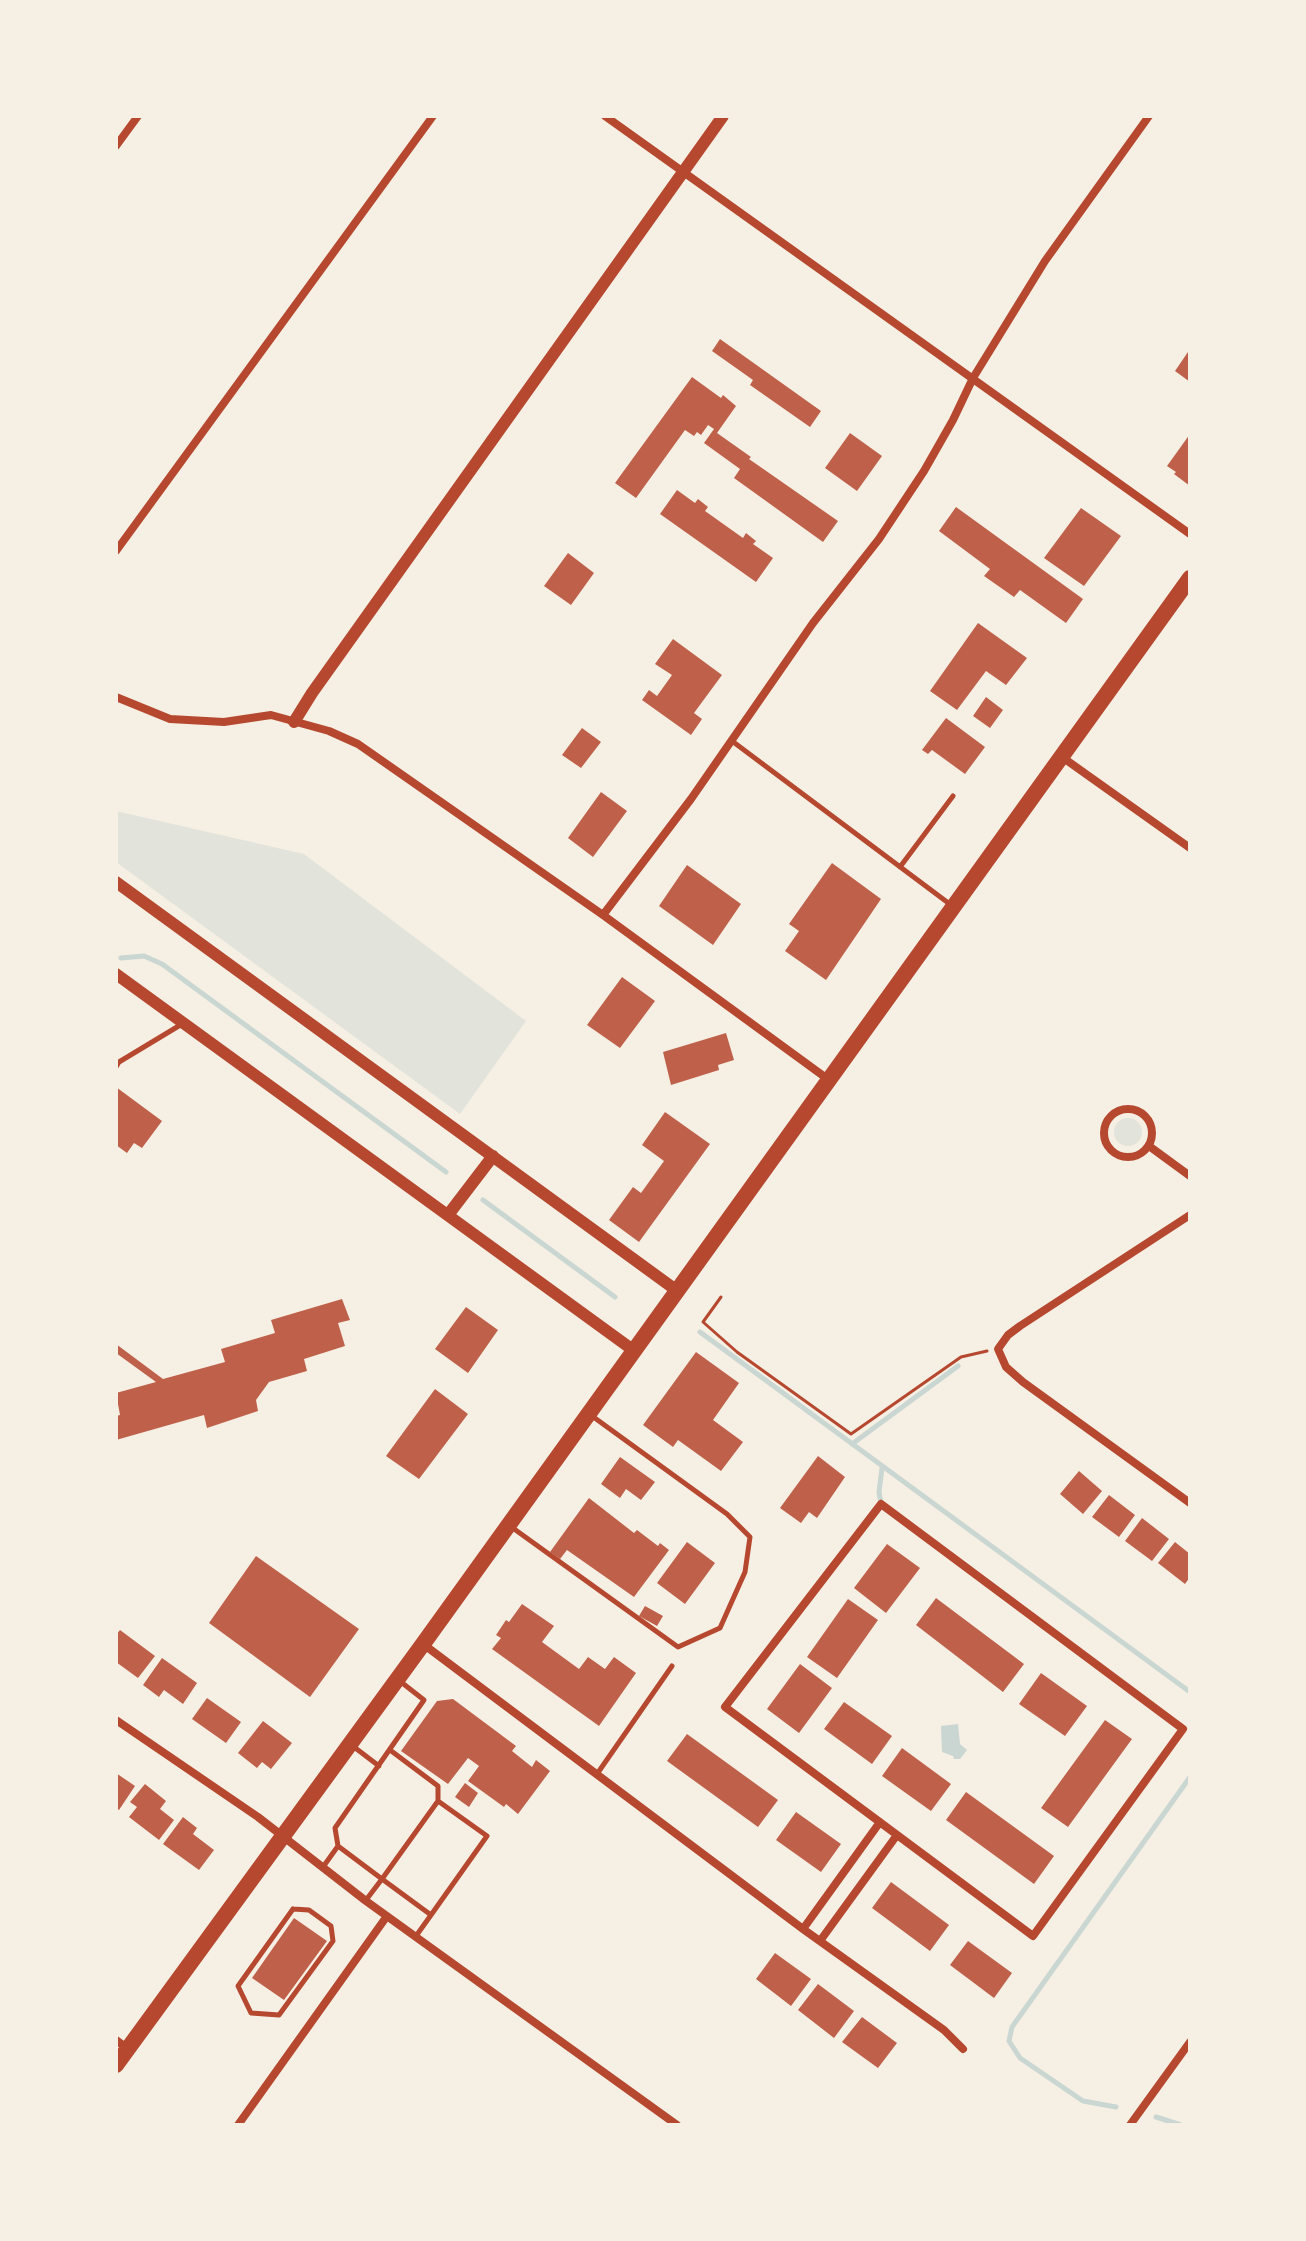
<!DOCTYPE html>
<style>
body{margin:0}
#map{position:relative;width:1306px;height:2241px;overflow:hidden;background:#f6efe4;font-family:Poppins,sans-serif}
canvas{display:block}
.frame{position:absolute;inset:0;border:118px solid #f6efe4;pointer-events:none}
</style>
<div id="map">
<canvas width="1306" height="2241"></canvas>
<div class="frame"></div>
</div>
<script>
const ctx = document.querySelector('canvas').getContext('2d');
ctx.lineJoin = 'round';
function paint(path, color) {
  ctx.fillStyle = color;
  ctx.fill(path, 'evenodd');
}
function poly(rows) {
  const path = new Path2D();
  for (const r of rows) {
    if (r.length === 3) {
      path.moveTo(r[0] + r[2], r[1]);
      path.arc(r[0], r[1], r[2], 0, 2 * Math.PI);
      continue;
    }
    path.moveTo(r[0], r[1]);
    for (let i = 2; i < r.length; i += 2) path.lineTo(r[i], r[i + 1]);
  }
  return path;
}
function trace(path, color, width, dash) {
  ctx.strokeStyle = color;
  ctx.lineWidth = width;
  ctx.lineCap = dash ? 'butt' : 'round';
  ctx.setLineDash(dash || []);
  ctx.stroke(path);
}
paint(poly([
 [116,811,304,854,526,1021,460,1114,116,862],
 [1128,1132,14]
]), '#e2e4dc');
paint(poly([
 [958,1724,960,1744,967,1750,960,1759,954,1759,953,1756,942,1752,941,1726]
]), '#c9d6d2');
trace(poly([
 [121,958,144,956,162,964,446,1172],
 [483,1200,615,1297],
 [700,1332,1190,1692],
 [852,1444,958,1366],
 [881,1504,879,1492,882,1468],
 [1116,2107,1083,2101,1020,2058,1009,2041,1012,2027,1190,1777],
 [1156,2117,1181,2125]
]), '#c9d6d2', 5);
paint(poly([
 [720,339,821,411,810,427,750,385,753,380,712,351],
 [1190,349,1190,382,1175,371],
 [692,377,721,398,723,395,736,406,717,433,751,457,749,459,838,521,823,542,734,478,740,469,704,443,714,429,708,425,701,435,697,432,694,436,685,430,636,498,615,483],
 [850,433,882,456,857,491,825,468],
 [1190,434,1190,486,1174,474,1176,472,1167,466],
 [677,490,695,503,698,499,708,507,705,511,743,538,746,533,756,541,753,544,773,558,756,582,660,514],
 [956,507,1083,599,1066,623,1020,590,1014,597,984,576,990,569,939,531],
 [1081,508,1121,536,1084,586,1044,558],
 [568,553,594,573,571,605,544,586],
 [978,623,1027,658,1006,685,986,671,957,710,930,691],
 [673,639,722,675,694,713,702,719,691,735,642,700,649,690,657,696,672,675,655,664],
 [986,697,1003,710,990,728,973,716],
 [946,718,985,747,965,774,932,750,928,754,922,750],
 [582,728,601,742,581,768,562,755],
 [601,792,627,811,593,857,568,838],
 [832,863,881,899,826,980,785,951,799,931,789,924],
 [687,865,741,904,713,945,659,906],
 [622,977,655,1001,620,1048,587,1025],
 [726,1033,734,1060,718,1065,719,1070,671,1085,663,1052],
 [116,1087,162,1121,142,1148,134,1143,127,1153,116,1145],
 [665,1112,710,1144,639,1242,609,1220,633,1187,641,1193,664,1161,642,1145],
 [342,1299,350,1320,338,1323,345,1346,304,1359,307,1371,269,1382,256,1400,258,1411,207,1428,204,1415,116,1440,116,1416,120,1415,116,1393,156,1382,116,1353,116,1344,163,1379,225,1362,221,1349,275,1333,271,1320],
 [466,1307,498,1330,468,1373,435,1349],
 [696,1352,739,1383,713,1420,743,1442,721,1471,678,1440,673,1447,643,1425],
 [435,1389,468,1414,419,1479,386,1456],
 [818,1456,845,1477,817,1518,809,1512,801,1523,780,1508],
 [620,1457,655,1482,641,1500,626,1489,620,1498,601,1484],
 [1079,1471,1102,1491,1083,1514,1060,1494],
 [1109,1495,1135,1515,1119,1537,1092,1517],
 [589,1498,634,1533,637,1530,658,1546,660,1543,669,1550,634,1597,567,1550,560,1559,550,1552],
 [1142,1518,1169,1539,1152,1561,1125,1541],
 [687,1542,715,1563,685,1604,657,1583],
 [1175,1542,1190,1554,1190,1577,1185,1584,1158,1563],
 [887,1544,920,1568,886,1613,854,1588],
 [256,1556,359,1629,310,1697,209,1623],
 [936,1598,1024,1664,1003,1692,916,1625],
 [848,1599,878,1620,837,1678,807,1657],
 [522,1604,554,1626,542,1642,579,1669,588,1657,605,1669,614,1657,636,1673,599,1726,492,1649,501,1638,496,1635,506,1620,509,1622],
 [645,1606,663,1616,657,1626,639,1616],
 [120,1630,155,1656,138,1678,116,1662,116,1635],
 [162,1658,197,1683,183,1704,164,1690,159,1697,143,1685],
 [800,1664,832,1688,799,1733,767,1709],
 [1041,1673,1087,1706,1065,1736,1019,1704],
 [207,1698,241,1722,226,1743,192,1719],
 [453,1699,516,1746,512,1751,532,1767,536,1760,550,1771,518,1814,506,1804,504,1807,468,1781,479,1766,468,1758,448,1784,401,1751,437,1701],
 [844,1702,892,1736,872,1764,824,1729],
 [1105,1720,1132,1739,1068,1827,1041,1808],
 [263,1721,292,1743,271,1769,262,1762,257,1768,238,1753],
 [687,1734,778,1800,758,1827,667,1761],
 [902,1748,951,1784,931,1811,882,1776],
 [116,1773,135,1786,119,1810,116,1808],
 [465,1783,478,1793,469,1807,455,1797],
 [145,1784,166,1801,160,1809,174,1820,159,1840,129,1817,137,1807,130,1802],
 [966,1792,1054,1856,1034,1884,946,1820],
 [796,1812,841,1844,821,1872,776,1840],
 [183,1817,197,1828,193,1834,214,1850,199,1870,163,1844],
 [891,1882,949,1925,930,1951,872,1908],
 [294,1918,327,1941,284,2000,252,1978],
 [968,1941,1012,1973,994,1998,950,1965],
 [775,1953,811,1979,791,2006,756,1979],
 [818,1984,854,2011,834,2038,798,2010],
 [862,2017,897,2043,878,2068,842,2042]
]), '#bf614a');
trace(poly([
 [721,1297,703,1322,737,1352,851,1434,961,1357,987,1351]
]), '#b5482f', 3);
trace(poly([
 [732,741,951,905],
 [900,867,953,796],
 [116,1067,119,1062,182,1024],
 [510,1526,678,1647,720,1628,745,1572,750,1537,727,1514,592,1416],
 [354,1747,379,1766],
 [597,1774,672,1666],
 [338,1846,382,1879,438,1801,438,1786,390,1750],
 [323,1867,338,1846,335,1828,424,1700,401,1682],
 [366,1900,382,1879,431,1915,416,1936],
 [293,1909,309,1910,331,1926,333,1941,279,2015,251,2013,238,1986,293,1909],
 [431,1915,487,1836,438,1801]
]), '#b5482f', 5);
trace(poly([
 [605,116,1190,534],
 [116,146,138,116],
 [116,551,433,116],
 [116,697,170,719,224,722,271,715,329,731,358,744,603,915,829,1080],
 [1062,757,1190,848],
 [603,915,691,799,813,623,879,539,924,471,953,420,973,378,1045,261,1149,116],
 [1128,1133,24],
 [1149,1146,1190,1176],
 [1190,1215,1020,1326,1008,1335,998,1349,1006,1367,1023,1382,1190,1503],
 [881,1504,1183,1729,1033,1936,725,1707,881,1504],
 [423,1644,803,1929,944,2030,963,2049],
 [116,1720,258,1817,366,1901,677,2125],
 [803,1929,880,1822],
 [820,1941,897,1835],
 [116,2040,128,2049],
 [238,2125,387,1916],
 [1130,2125,1190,2042]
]), '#b5482f', 8);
trace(poly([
 [294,722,312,693,723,116],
 [116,882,676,1290],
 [116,974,633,1350],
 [448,1215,493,1156]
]), '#b5482f', 12);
trace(poly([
 [116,2065,423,1644,1190,578]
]), '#b5482f', 16);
</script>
